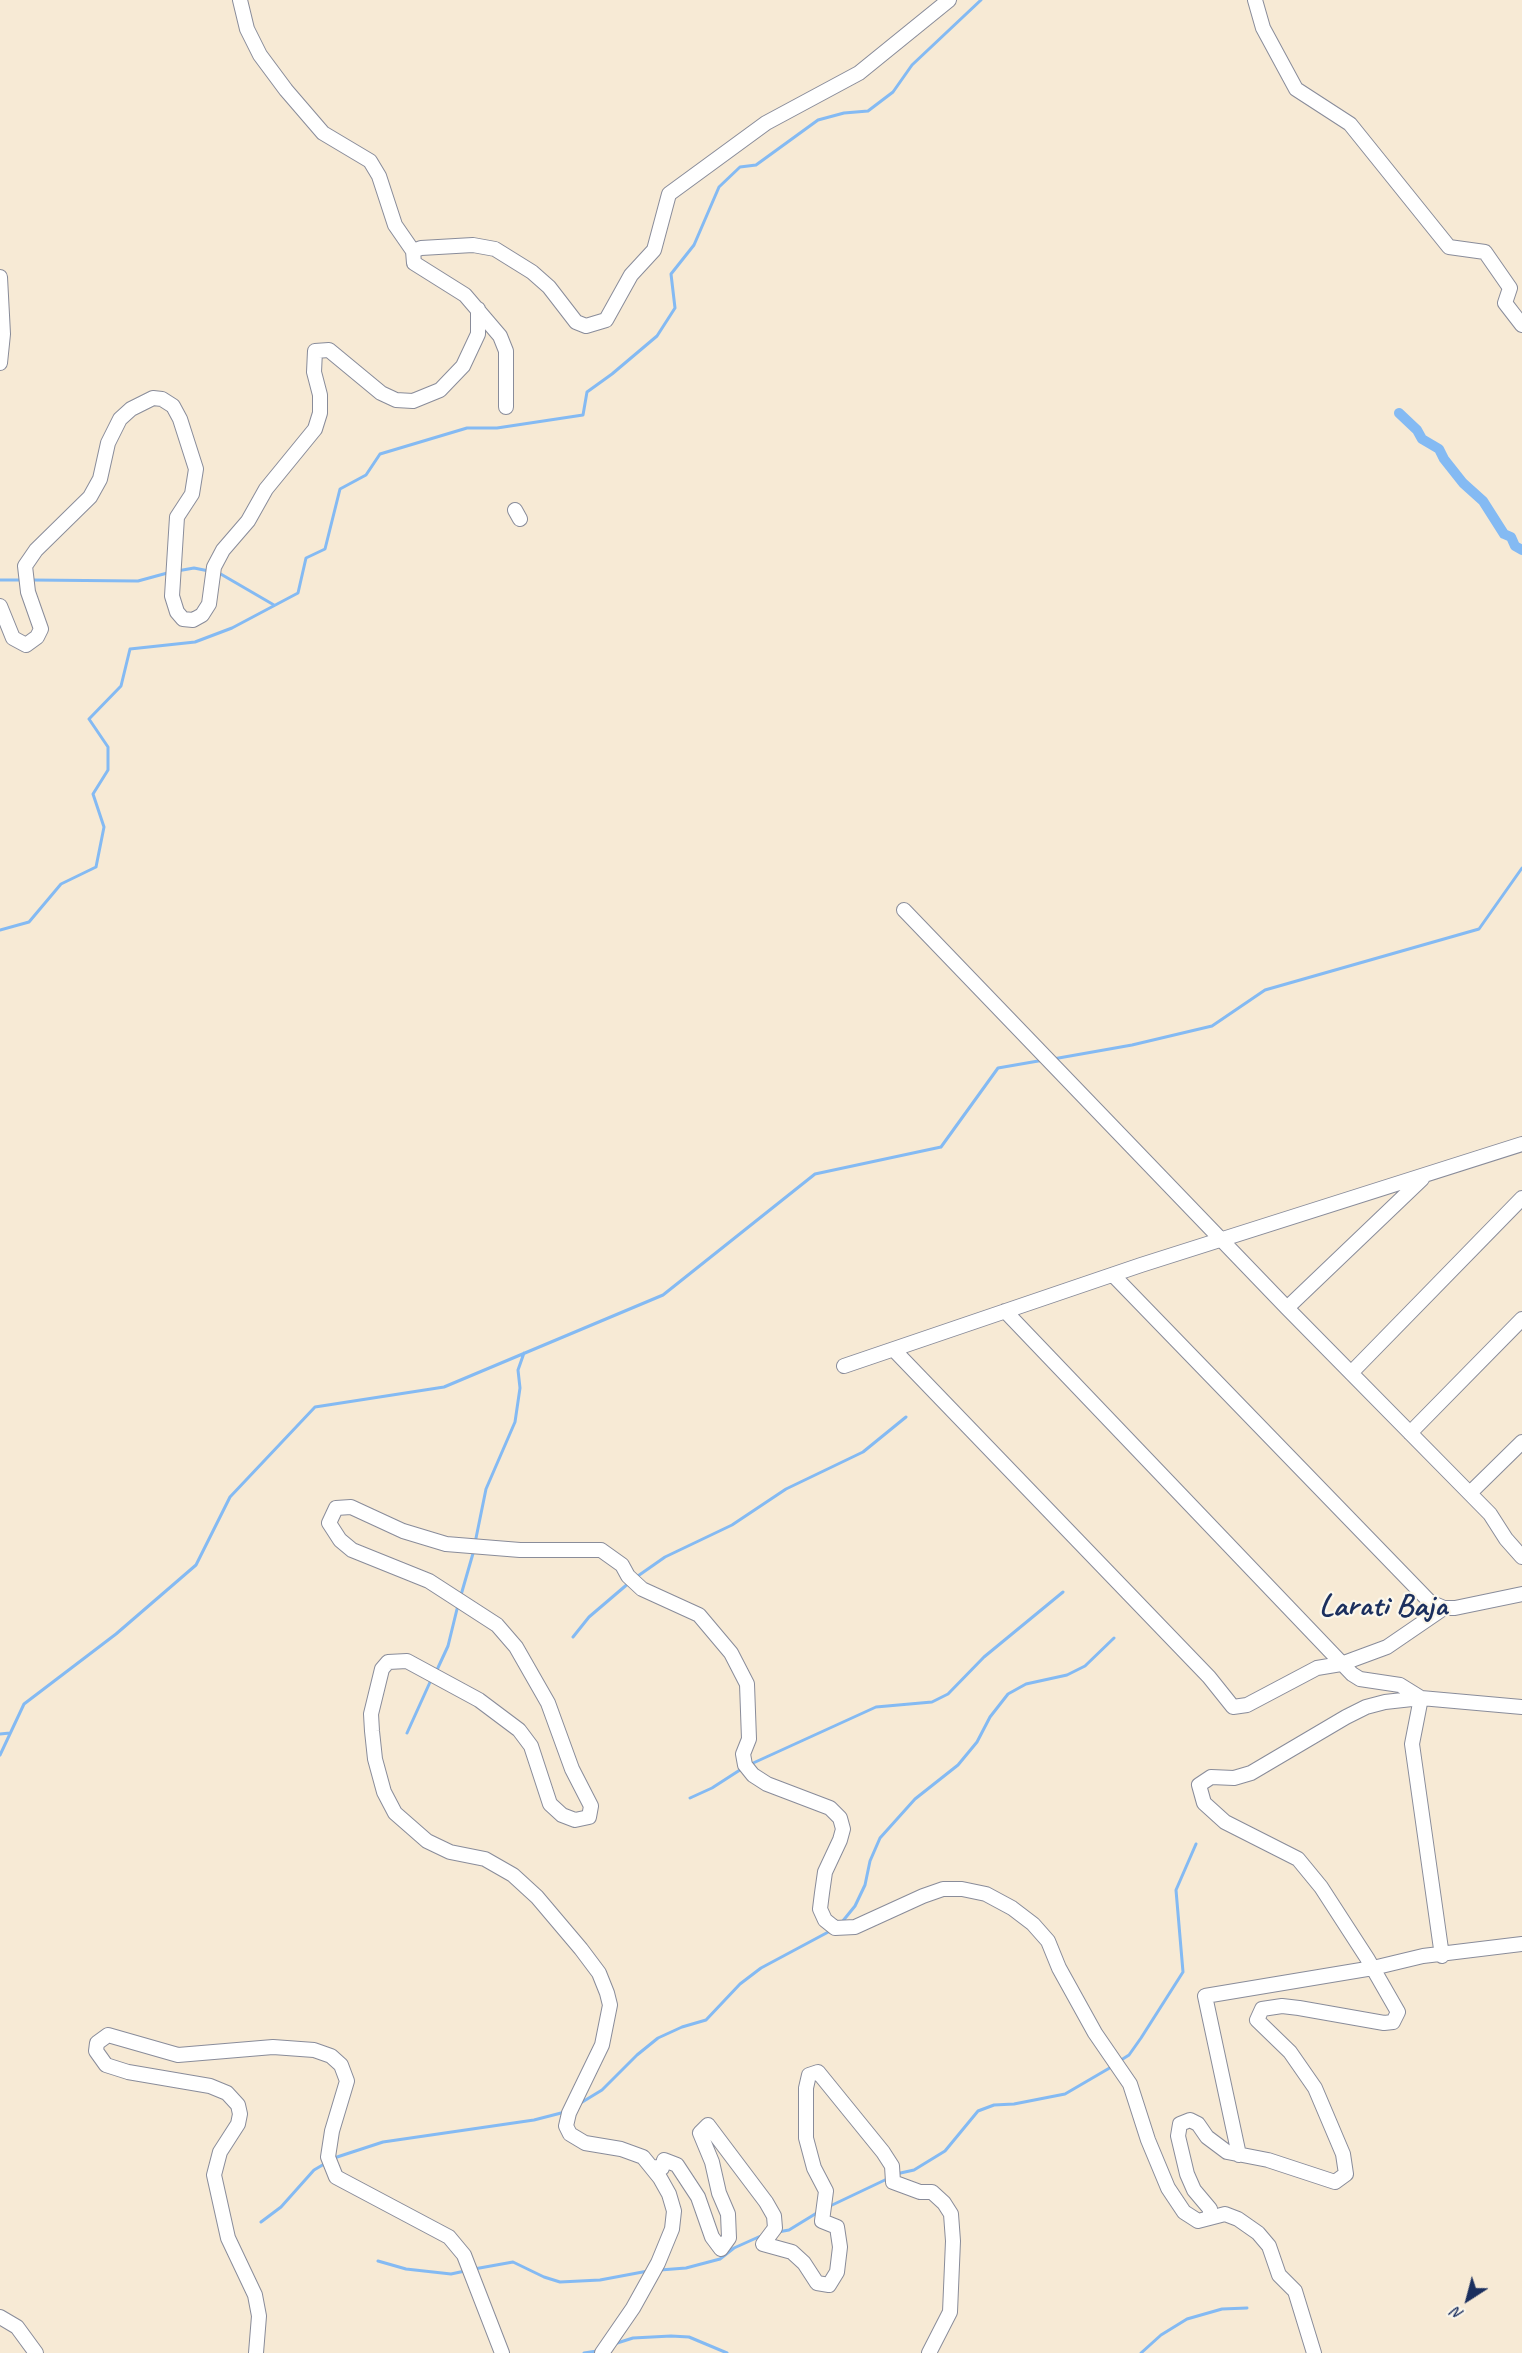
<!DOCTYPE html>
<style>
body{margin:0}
#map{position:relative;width:1522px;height:2353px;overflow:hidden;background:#f7ead5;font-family:Caveat,sans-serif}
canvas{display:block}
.north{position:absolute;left:1438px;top:2269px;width:60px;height:60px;-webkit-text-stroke:4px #fbf7ec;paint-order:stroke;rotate:216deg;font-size:16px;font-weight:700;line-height:24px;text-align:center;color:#1b2f5e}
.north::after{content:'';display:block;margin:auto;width:21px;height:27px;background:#1b2f5e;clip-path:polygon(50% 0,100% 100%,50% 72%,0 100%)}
</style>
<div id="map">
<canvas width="1522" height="2353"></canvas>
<div class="north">N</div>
</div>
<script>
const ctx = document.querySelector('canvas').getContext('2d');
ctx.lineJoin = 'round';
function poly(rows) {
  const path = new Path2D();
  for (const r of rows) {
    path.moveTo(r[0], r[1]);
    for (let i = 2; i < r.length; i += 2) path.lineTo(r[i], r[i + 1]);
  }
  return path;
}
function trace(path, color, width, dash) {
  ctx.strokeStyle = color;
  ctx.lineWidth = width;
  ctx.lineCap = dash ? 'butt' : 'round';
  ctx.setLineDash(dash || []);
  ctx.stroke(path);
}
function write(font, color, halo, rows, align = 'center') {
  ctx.font = font + ' Caveat,sans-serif';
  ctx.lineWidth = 4.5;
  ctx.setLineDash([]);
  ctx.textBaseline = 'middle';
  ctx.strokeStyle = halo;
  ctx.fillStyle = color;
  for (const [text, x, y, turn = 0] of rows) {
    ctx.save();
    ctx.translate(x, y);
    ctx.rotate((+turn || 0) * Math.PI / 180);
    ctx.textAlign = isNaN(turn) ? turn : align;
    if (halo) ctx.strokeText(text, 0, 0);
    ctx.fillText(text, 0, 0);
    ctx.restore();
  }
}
trace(poly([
 [177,571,194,568,209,571],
 [219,573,274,605],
 [0,580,22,580],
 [32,580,138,581,171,572],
 [0,930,29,922,61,884,96,867,104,827,93,794,108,770,108,747,89,719,121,686,130,649,195,642,232,628,298,593,306,558,325,549,340,489,366,475,380,454,467,428,497,428,583,415,587,392,612,374,657,336,675,308,671,274,694,245,719,187,740,167,756,165,818,120,844,113,868,111,893,92,912,65,981,0],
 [1053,1059,1132,1045,1212,1026,1265,990,1479,929,1522,868],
 [475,1543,486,1489,515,1422,520,1388,518,1370,524,1353],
 [635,1578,665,1557,732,1525,786,1489,863,1452,906,1417],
 [461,1595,474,1550],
 [573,1637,589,1617,630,1582],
 [436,1672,448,1646,458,1605],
 [407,1733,431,1680],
 [0,1734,10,1733],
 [0,1755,24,1704,116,1634,196,1565,230,1497,315,1407,444,1387,663,1295,815,1174,941,1147,998,1068,1044,1060],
 [751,1764,876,1707,932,1702,948,1694,984,1657,1063,1592],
 [690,1798,712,1788,743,1768],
 [842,1922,855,1906,865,1885,870,1861,880,1838,915,1799,958,1765,977,1742,990,1717,1008,1694,1026,1684,1067,1675,1085,1666,1114,1638],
 [1118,2062,1129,2055,1141,2038,1183,1972,1176,1890,1196,1844],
 [579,2104,602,2090,637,2055,658,2038,682,2027,706,2020,740,1984,761,1968,832,1930],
 [334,2158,383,2142,534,2120,565,2112],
 [896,2174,914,2170,945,2151,978,2111,994,2105,1014,2104,1065,2094,1113,2066],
 [828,2207,887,2179],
 [261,2222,281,2207,314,2170,326,2163],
 [778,2232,789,2230,820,2211],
 [378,2261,406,2269,451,2274,465,2271],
 [474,2269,513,2262,544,2277,560,2282,600,2280,648,2271],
 [660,2270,686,2268,720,2259,734,2248,763,2235],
 [614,2344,633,2338,671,2336,689,2337,727,2353],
 [584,2353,597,2351],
 [1141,2353,1161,2335,1187,2319,1222,2309,1247,2308]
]), '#84baf3', 3);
trace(poly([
 [1399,413,1417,430,1422,439,1439,449,1444,459,1463,483,1483,501,1504,534,1511,537,1515,546,1522,550]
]), '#84baf3', 10);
const minor = poly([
 [240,0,247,29,260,55,286,90,323,133,370,161,379,176,395,225,413,251,414,263,465,295,500,336,506,351,506,407],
 [1255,0,1263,28,1296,89,1350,124,1449,247,1485,252,1510,288,1505,303,1522,325],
 [413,251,421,248,473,245,495,249,532,272,549,287,576,322,586,326,606,320,631,275,654,250,669,194,766,123,859,73,949,0],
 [0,277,3,334,0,363],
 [515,510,520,519],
 [0,606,13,638,26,645,37,637,41,629,28,592,25,566,36,550,90,497,100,479,108,443,120,419,131,409,153,398,162,399,173,406,180,419,196,469,192,494,177,517,172,596,177,612,183,619,193,620,202,615,209,604,214,567,223,550,248,521,266,489,315,429,320,413,320,395,314,372,315,351,329,350,381,393,396,400,413,401,440,390,463,366,478,334,478,309],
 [904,910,1287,1308,1490,1514,1506,1539,1522,1557],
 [1113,1275,1430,1602,1444,1608,1455,1608,1522,1594],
 [1287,1308,1422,1179],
 [1005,1311,1352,1674,1360,1679,1400,1685,1421,1698,1412,1744,1442,1956],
 [894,1350,1209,1677,1233,1707,1247,1705,1317,1668,1341,1664,1387,1647,1444,1608],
 [844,1366,1141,1265,1522,1144],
 [1351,1373,1522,1198],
 [1410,1433,1522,1319],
 [1470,1493,1522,1442],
 [1239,2155,1205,1996,1373,1968,1423,1956,1522,1944],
 [653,2167,662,2168,664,2160,677,2165,698,2197,712,2237,721,2249,729,2238,728,2214,719,2193,712,2162,700,2133,708,2125,766,2202,774,2216,775,2228,763,2244,792,2252,804,2263,817,2283,829,2285,837,2272,840,2247,837,2227,822,2221,826,2191,814,2168,806,2138,806,2088,809,2075,818,2072,883,2152,892,2166,893,2182,920,2192,932,2192,944,2203,951,2214,953,2241,950,2312,929,2353],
 [1210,2216,1210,2209,1194,2190,1187,2174,1178,2136,1180,2124,1190,2120,1198,2124,1207,2137,1227,2152,1268,2160,1335,2182,1346,2174,1343,2154,1315,2088,1290,2052,1257,2020,1262,2009,1282,2006,1299,2008,1384,2023,1393,2022,1398,2012,1367,1958,1321,1887,1298,1859,1225,1822,1204,1803,1199,1785,1211,1777,1234,1778,1251,1773,1346,1717,1366,1707,1385,1702,1421,1698,1522,1707],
 [0,2317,17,2327,36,2353],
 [256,2353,259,2316,255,2295,228,2238,214,2175,220,2152,238,2124,240,2114,238,2105,227,2093,210,2086,128,2072,106,2065,96,2051,97,2043,108,2035,178,2055,273,2047,314,2050,331,2056,341,2065,347,2081,332,2131,328,2157,336,2177,449,2237,464,2255,502,2353],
 [602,2353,633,2308,658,2263,672,2229,674,2211,669,2194,660,2178,643,2157,621,2149,585,2143,570,2134,566,2126,569,2113,602,2045,610,2005,607,1993,599,1973,581,1949,537,1897,513,1875,485,1859,450,1852,427,1841,395,1813,384,1792,375,1759,372,1731,371,1714,382,1669,388,1662,407,1661,479,1700,519,1730,531,1746,550,1804,562,1815,575,1820,589,1817,591,1806,572,1769,548,1703,516,1647,497,1625,429,1581,352,1550,340,1540,329,1523,336,1508,351,1507,403,1531,446,1544,520,1550,601,1550,622,1565,628,1576,642,1589,699,1615,731,1653,747,1684,749,1739,743,1754,745,1765,753,1775,767,1784,830,1808,840,1818,843,1829,840,1840,825,1872,822,1893,820,1909,825,1920,835,1928,855,1927,923,1896,943,1889,962,1889,986,1894,1012,1908,1033,1924,1048,1941,1059,1968,1095,2033,1130,2084,1148,2140,1168,2188,1184,2212,1198,2221,1225,2214,1238,2219,1258,2233,1269,2246,1279,2275,1295,2291,1314,2353]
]);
trace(minor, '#898c9a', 16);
trace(minor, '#fff', 14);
write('bold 32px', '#1b2f5e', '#fbf7ec', [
 ["Larati Baja",1383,1607]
]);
</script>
